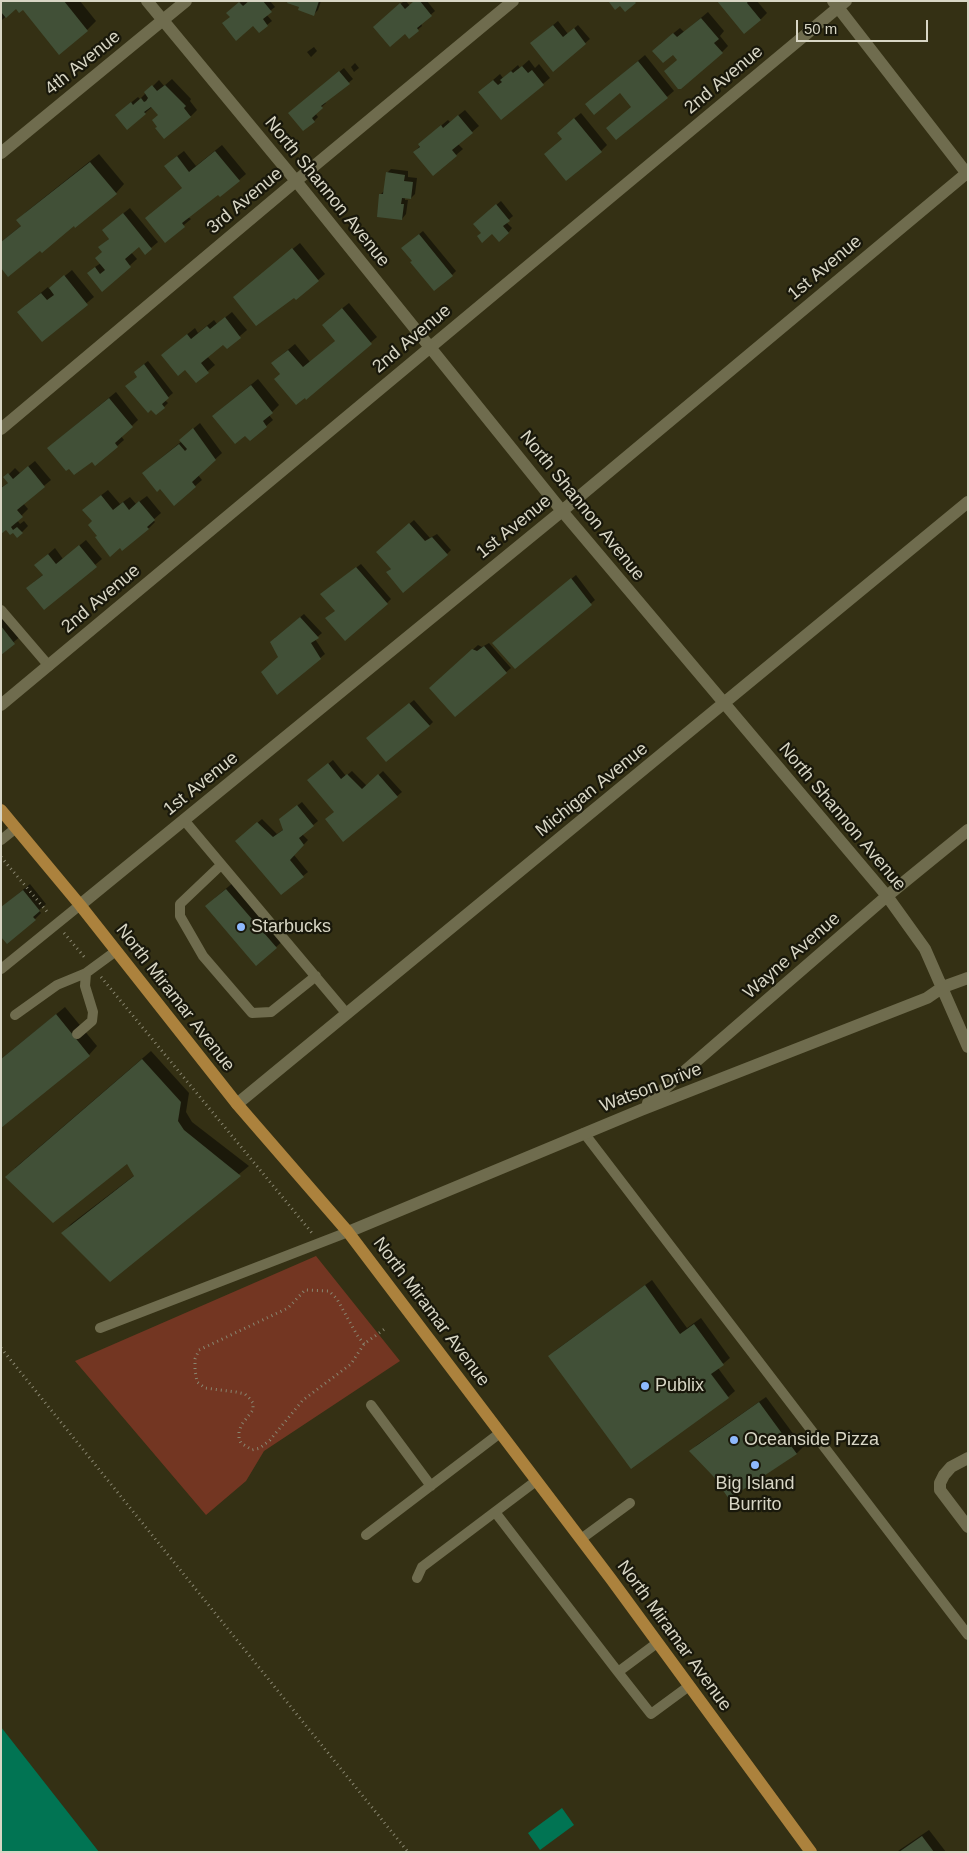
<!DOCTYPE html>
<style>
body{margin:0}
#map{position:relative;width:969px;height:1853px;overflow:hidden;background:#343014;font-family:Helvetica,sans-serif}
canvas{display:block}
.frame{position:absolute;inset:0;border:2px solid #d8d6c5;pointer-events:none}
.scale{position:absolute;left:796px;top:20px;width:132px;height:22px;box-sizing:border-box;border:2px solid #d8d6c5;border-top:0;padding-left:6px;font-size:15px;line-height:18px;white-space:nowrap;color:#d8d6c5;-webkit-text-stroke:4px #19180b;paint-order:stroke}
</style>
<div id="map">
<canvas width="969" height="1853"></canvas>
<div class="frame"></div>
<div class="scale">50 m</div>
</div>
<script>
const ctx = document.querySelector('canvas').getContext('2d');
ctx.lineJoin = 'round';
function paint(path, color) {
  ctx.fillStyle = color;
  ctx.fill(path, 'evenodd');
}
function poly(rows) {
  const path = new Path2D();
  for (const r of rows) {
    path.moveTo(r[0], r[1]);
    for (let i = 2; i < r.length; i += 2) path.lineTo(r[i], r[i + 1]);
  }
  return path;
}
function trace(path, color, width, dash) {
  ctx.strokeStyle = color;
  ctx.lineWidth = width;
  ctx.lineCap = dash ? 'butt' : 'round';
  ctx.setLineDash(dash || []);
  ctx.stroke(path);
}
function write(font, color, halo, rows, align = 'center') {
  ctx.font = font + ' Helvetica,sans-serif';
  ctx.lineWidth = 4.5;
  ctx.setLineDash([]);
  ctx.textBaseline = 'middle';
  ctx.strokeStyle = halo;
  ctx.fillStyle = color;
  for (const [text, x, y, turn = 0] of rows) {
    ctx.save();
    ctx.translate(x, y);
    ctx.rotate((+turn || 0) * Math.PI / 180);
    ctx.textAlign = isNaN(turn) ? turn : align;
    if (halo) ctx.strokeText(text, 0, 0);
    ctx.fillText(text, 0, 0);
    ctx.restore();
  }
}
paint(poly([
 [316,1256,400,1361,264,1451,246,1481,206,1515,75,1361]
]), '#733622');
paint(poly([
 [1,1727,99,1852,1,1852],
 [562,1808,574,1825,540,1850,528,1833]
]), '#017453');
paint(poly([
 [1,1,80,1,96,21,87,30,16,7,1,21],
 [242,1,246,1,247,3,250,1,270,1,275,7,266,14,272,21,259,31,253,24,231,17,232,9],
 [289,1,321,1,318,10,314,14],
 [404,1,406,1,410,6,415,1,427,1,435,11,421,23,422,26,409,37,406,33,379,23],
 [719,1,757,1,767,13,760,20],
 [708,12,724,31,720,36,728,46,722,52,678,60,673,53,660,44,680,28,684,32],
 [558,21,568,34,578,25,590,39,553,70,536,39],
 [314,47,317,51,311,57,307,52],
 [645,55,674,91,616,139,633,107,620,92,587,104],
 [529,60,535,68,539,64,550,78,501,119,486,86,500,74,503,78,518,65,520,68],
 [355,63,359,68,354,72,351,67],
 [344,68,353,79,325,102,326,103,315,113,318,117,314,121,294,109],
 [172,79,191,99,190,101,197,110,191,116,159,115,152,107,145,113,123,109,138,97,140,99,159,80,164,86],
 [465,110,479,126,458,144,463,149,456,155,415,152,426,138,448,120,450,122],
 [581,113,607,145,601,151,563,139,565,126],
 [222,145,246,174,239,180,218,193,188,217,191,219,165,241,183,188,172,160,184,151,196,166],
 [99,154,124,184,116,193,40,249,1,242,22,225,18,221,26,212],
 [391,169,408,171,408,177,417,178,415,194,411,198,405,197,405,200,408,200,406,214,402,219,381,194,385,190,387,173],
 [501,201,513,216,506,222,512,228,508,233,482,233,478,220],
 [130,208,158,242,145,253,139,246,131,252,137,259,102,290,95,267,101,263,103,252,100,247,110,238,110,224],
 [423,231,456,271,452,275,413,260,407,244],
 [300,243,325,274,318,280,294,296,241,291],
 [72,270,94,297,42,340,26,305,48,287,49,289],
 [349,303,377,337,306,398,281,374,279,357,295,344,310,362,337,340,330,318],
 [232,312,247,330,227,347,224,343,207,356,215,365,196,381,169,349,195,328,198,333,214,320,217,324],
 [148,361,173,393,165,400,168,403,164,407,152,408,139,376,139,368],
 [258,379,279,405,269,415,273,420,250,440,220,410],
 [116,392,138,420,121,436,124,440,95,465,92,461,55,442],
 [200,423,222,453,198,475,202,480,174,504,150,467,182,441,187,434],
 [35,461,51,480,23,503,28,509,17,520,20,524,24,521,28,526,22,532,6,529,1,533,1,485,3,487,9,482,5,478,15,468,20,473],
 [108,490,120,504,130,497,136,504,147,496,161,513,153,520,155,522,148,529,98,536,93,521,91,503],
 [414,520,430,538,437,534,451,550,447,554,387,572,392,568,382,548],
 [86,540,102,559,44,608,34,582,44,574,36,565,55,548,63,559],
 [361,564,391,599,387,603,336,610,326,590],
 [576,575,595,600,515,667,498,639],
 [1,612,23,634,1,653],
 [304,614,322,633,315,639,325,654,278,693,280,657,275,638],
 [489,643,511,668,455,715,435,684,478,645,482,647],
 [414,700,433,722,429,726,372,734],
 [333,760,346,776,352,771,367,786,383,771,402,792,343,841,335,812,313,776],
 [302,802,318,821,302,834,308,840,294,855,308,872,281,893,241,837,262,819,277,834,284,829,285,815],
 [235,881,285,939,276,947,215,898],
 [30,884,46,904,39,910,41,913,35,919,7,942,1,908],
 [65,1007,97,1046,89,1055,1,1059],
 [151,1051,189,1093,186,1112,192,1122,249,1166,110,1280,63,1233,71,1224,135,1175,127,1163,15,1168],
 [652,1280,687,1328,701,1318,730,1358,718,1368,735,1391,728,1397,550,1356,556,1350],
 [766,1397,803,1447,797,1453,730,1498,714,1475,691,1451,697,1445],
 [929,1830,946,1852,898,1852,898,1851]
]), '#0007');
paint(poly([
 [1,1,64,1,88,31,59,55,23,10,19,13,16,9,6,18,1,12],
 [249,1,263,1,272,12,263,19,268,26,259,33,253,26,236,41,222,23,230,17,226,13,239,2,243,6],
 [288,1,319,1,314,16,298,10,299,7,287,3],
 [414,1,420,1,432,16,417,28,419,31,409,39,405,34,390,47,373,27,400,3,405,9],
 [611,1,634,1,636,3,625,12,620,6,615,10,609,2],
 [717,1,748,1,747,3,761,20,744,34],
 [701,18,719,39,714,43,723,53,681,89,678,89,664,71,677,60,673,55,663,63,652,51,673,33,677,37],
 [553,25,563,37,574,28,586,44,553,72,530,43],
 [638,61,668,98,616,140,606,128,631,107,620,93,594,115,585,104],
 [522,66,528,73,532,70,544,85,501,120,478,92,493,80,498,85,502,82,500,80,511,71,513,73],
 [339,71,350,84,321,106,323,108,312,118,315,122,303,131,288,113],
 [152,85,157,91,165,85,186,106,184,108,191,117,164,139,155,128,157,127,152,120,158,115,151,107,144,112,146,114,127,130,115,115,131,102,133,105,141,98,144,102,146,101,148,98,144,92],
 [458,115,473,133,452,150,457,156,433,176,413,152,420,147,418,144,441,125,443,128],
 [574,118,602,152,566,181,544,154,562,139,557,133],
 [215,151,240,181,220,197,218,195,182,223,185,227,165,243,145,218,182,188,164,166,177,156,189,172],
 [90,162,117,194,75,228,74,226,42,253,40,251,8,277,1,268,1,242,21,226,16,220],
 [386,172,405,175,404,181,413,182,411,199,402,198,401,204,404,204,402,220,377,217,379,194,383,194],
 [496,204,510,221,503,226,509,233,499,242,492,234,482,243,477,236,481,233,473,224],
 [123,213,152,249,145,255,139,247,125,259,131,267,102,292,87,273,95,267,100,274,105,270,95,258,102,252,98,247,109,239,102,230],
 [419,234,453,276,434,291,410,262,412,261,401,248],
 [292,248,319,281,296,300,294,298,256,326,233,297],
 [64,275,88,305,42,342,17,312,41,293,47,300,54,295,49,288],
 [342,308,372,344,306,400,305,398,296,405,274,379,280,374,271,363,288,350,303,367,335,341,322,325],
 [225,317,241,338,227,349,223,345,201,363,209,373,196,383,185,370,178,376,161,355,187,334,191,339,207,326,210,329],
 [144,364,169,398,162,404,165,408,156,415,151,410,148,413,125,386,137,377,134,372],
 [251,385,273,413,263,421,267,427,250,441,245,436,235,444,212,416],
 [109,398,133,427,115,443,118,447,95,466,92,462,74,475,69,469,66,471,47,448],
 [193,428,216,460,192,482,196,487,174,506,160,489,157,492,142,473,179,444,185,451,187,449,179,440],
 [28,466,45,487,17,510,23,517,11,527,13,530,17,527,23,533,17,538,13,533,10,535,6,530,1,534,1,488,8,483,3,477,8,473,13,479],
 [101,495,113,510,123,502,129,510,139,501,155,520,147,527,149,529,122,551,120,548,110,557,95,537,97,536,88,525,92,521,82,510],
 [409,523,425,541,432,537,448,555,403,593,386,572,391,569,376,552],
 [79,545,97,567,44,610,26,588,43,575,34,565,48,554,56,564],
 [356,567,388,604,345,641,325,618,335,611,320,594],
 [571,578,592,605,515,669,492,643],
 [300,617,319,638,311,643,321,659,277,695,261,672,278,657,270,642],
 [1,626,15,644,1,655],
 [484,646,507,673,455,717,429,688,472,649,477,651],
 [409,703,430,726,386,762,366,738],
 [328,763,341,779,347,774,362,789,378,774,398,797,343,842,325,819,334,812,307,780],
 [297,805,314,826,299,838,304,845,290,860,304,877,281,895,235,841,257,822,273,837,283,830,279,819],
 [226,889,277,948,256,966,205,906],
 [23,890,40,911,33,917,36,920,7,944,1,937,1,907],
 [56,1014,90,1056,1,1128,1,1059],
 [142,1059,181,1102,178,1121,184,1130,241,1176,110,1282,61,1233,134,1176,127,1164,53,1223,5,1177],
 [645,1285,680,1334,694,1324,724,1365,711,1374,729,1398,631,1469,548,1356],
 [759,1402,797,1454,729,1499,713,1476,689,1451],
 [922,1836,934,1852,899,1852]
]), '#415037');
trace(poly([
 [1,857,49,914],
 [64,933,86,959],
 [101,977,312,1233],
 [364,1344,357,1335,337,1299,329,1291,305,1290,288,1308,199,1350,195,1359,195,1370,197,1382,205,1388,236,1392,245,1394,249,1398,253,1403,253,1410,242,1424,239,1431,239,1439,241,1443,252,1450,260,1448,270,1440,303,1400,351,1364,364,1344,386,1328],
 [1,1348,408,1852]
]), '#898670', 3, [1, 4]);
trace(poly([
 [1,610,49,666],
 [184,820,347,1014],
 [1,840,16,828],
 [221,865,180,904,180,916,203,956,252,1013,271,1012,316,976],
 [1,969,80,905],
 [15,1015,57,985,86,973,116,951],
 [77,1034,92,1021,93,1012,85,986,86,973],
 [584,1133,968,1635],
 [100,1328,348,1232],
 [371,1405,431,1486],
 [495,1512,618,1672,657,1643],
 [366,1535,500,1433],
 [581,1539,630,1503],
 [417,1578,422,1567,536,1481],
 [618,1672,651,1714,689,1686]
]), '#6f6c4e', 10);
trace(poly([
 [147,1,296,181,562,511,887,896,925,949,968,1047],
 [833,1,968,175],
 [1,153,186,1],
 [1,429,296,181,513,1],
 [1,705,846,1],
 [80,905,562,511,968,172],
 [648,1103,887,896,968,830],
 [237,1104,968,502],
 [348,1232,641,1110,927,998,943,987,968,978],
 [968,1458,951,1467,944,1475,940,1483,940,1490,968,1527]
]), '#6f6c4e', 12);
trace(poly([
 [1,810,80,905,237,1104,348,1232,611,1579,811,1852]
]), '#ac823d', 12);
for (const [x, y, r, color] of [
 [241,927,5,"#8eb9fd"],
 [645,1386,5,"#8eb9fd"],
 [734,1440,5,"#8eb9fd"],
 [755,1465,5,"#8eb9fd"]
]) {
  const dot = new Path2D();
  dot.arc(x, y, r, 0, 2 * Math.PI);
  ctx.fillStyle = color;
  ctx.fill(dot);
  trace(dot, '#19180b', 2);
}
write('18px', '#d8d6c5', '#19180b', [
 ["4th Avenue",83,63,-39],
 ["2nd Avenue",724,80,-40],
 ["North Shannon Avenue",327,192,51],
 ["3rd Avenue",245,201,-40],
 ["1st Avenue",825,268,-40],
 ["2nd Avenue",412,339,-40],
 ["North Shannon Avenue",582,506,51],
 ["1st Avenue",514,527,-39],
 ["2nd Avenue",101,599,-40],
 ["1st Avenue",201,784,-39],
 ["Michigan Avenue",592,790,-39],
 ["North Shannon Avenue",842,817,50],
 ["Wayne Avenue",792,956,-41],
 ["North Miramar Avenue",175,998,52],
 ["Watson Drive",651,1088,-21],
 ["North Miramar Avenue",431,1312,53],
 ["North Miramar Avenue",674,1636,54]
]);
write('18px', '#d8d6c5', '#19180b', [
 ["Starbucks",251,927],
 ["Publix",655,1386],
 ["Oceanside Pizza",744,1440],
 ["Big Island",755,1484,"center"],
 ["Burrito",755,1505,"center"]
], 'left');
</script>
